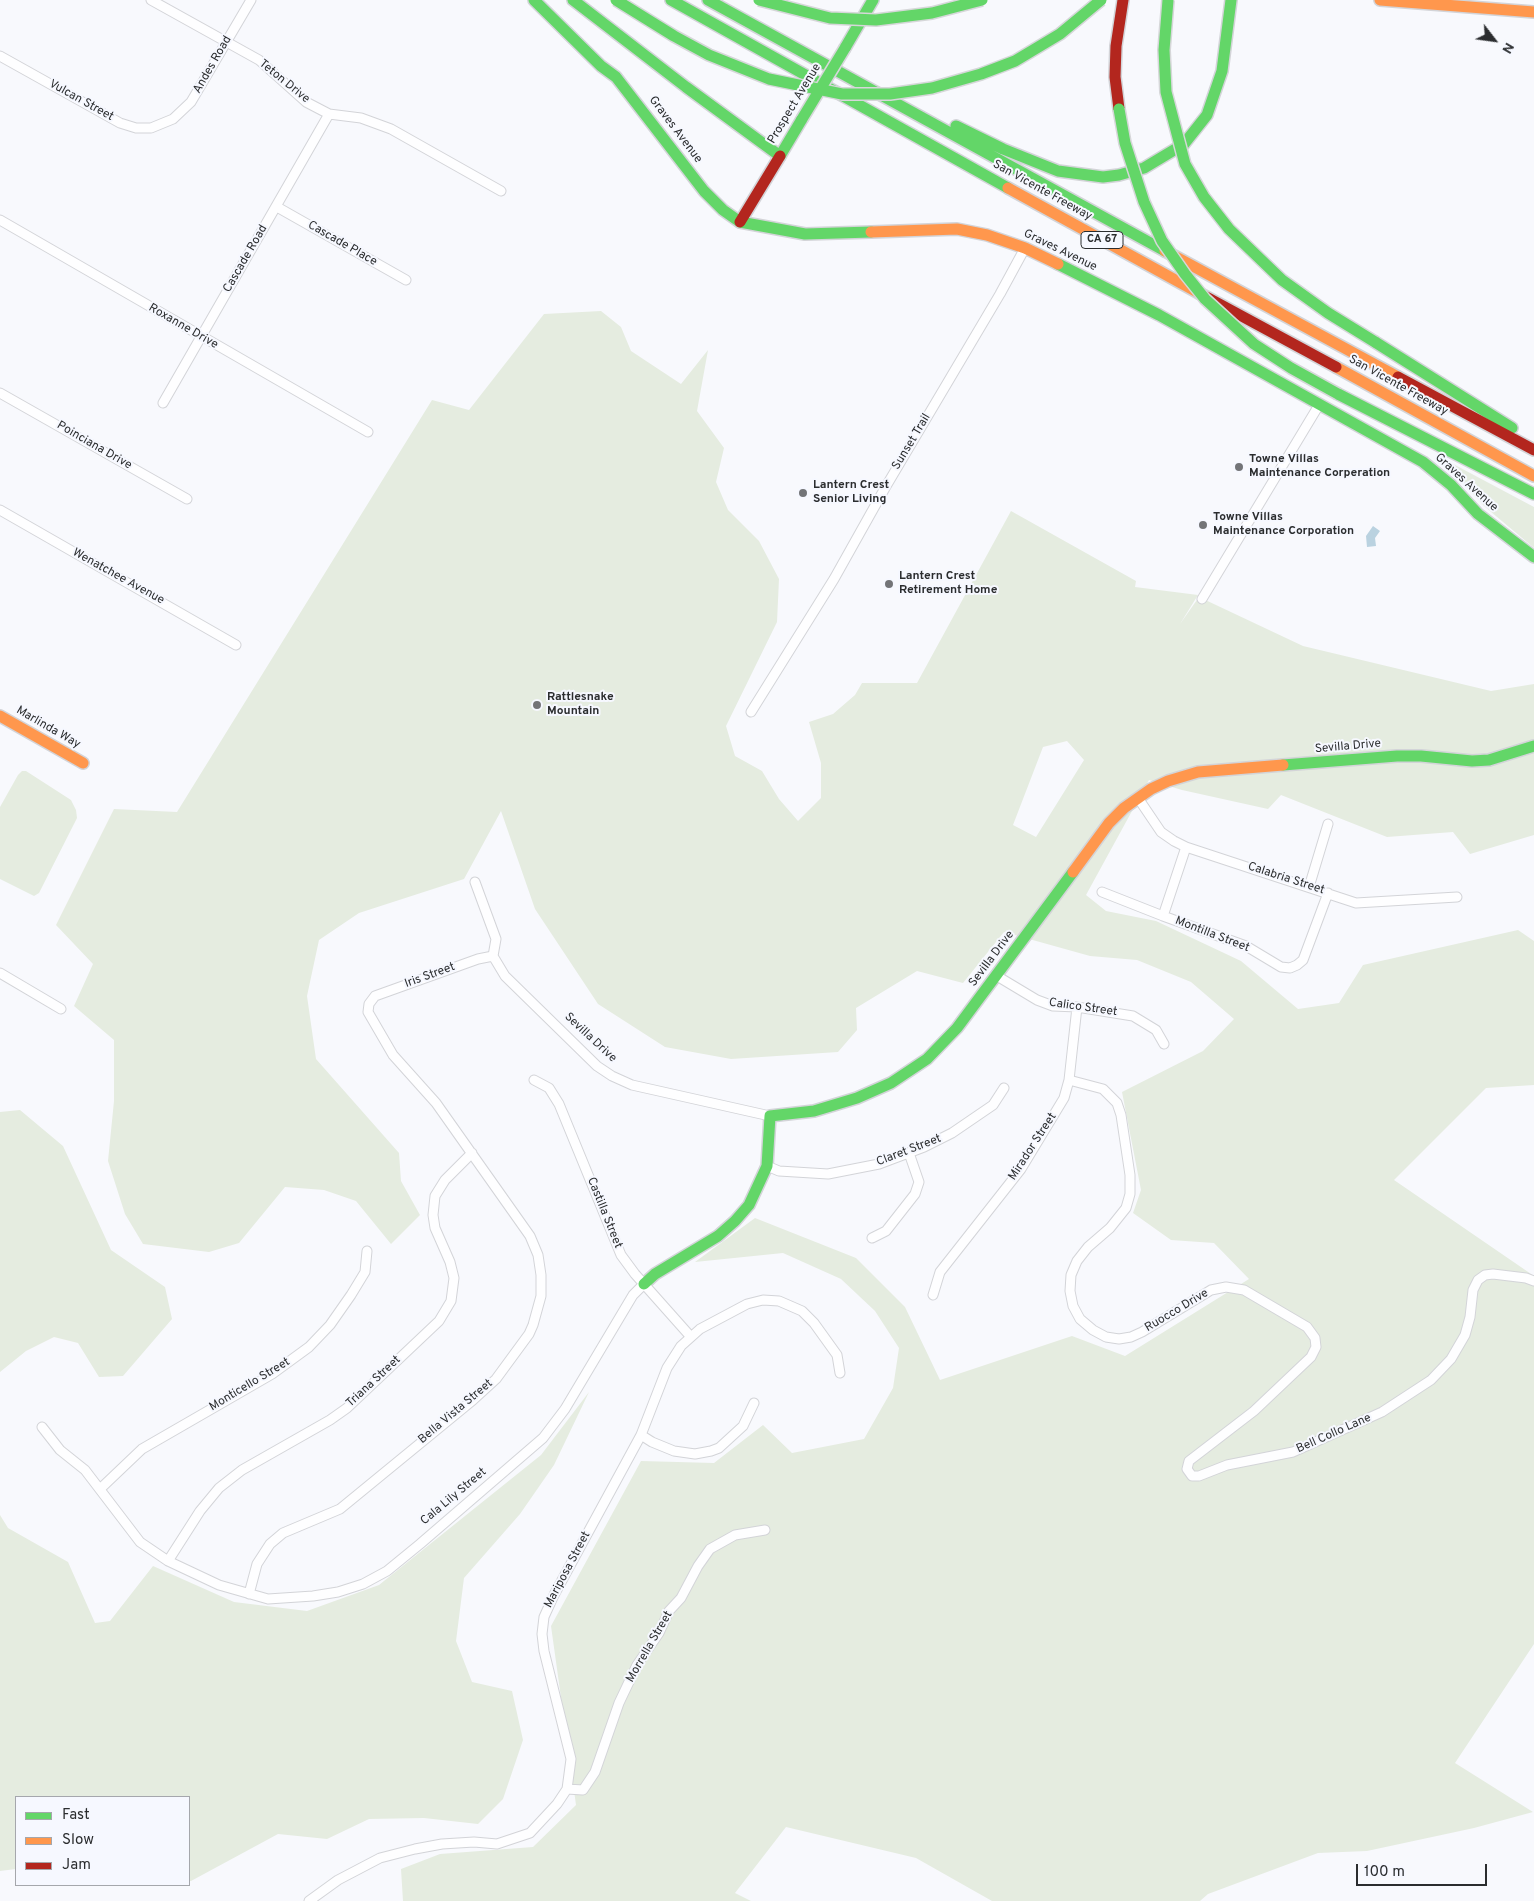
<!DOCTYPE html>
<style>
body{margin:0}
#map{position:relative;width:1534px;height:1901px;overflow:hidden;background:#f8f9fd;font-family:Overpass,sans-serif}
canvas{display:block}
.legend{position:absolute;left:15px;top:1796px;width:175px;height:90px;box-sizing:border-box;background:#f6f8ff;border:1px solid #a5a7ac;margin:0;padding:6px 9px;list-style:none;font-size:15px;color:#2b2d2f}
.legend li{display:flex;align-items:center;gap:10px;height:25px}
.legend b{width:25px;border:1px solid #a5a7ac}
.north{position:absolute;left:1469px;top:15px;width:50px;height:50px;-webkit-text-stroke:4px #f6f8ff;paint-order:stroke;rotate:120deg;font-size:14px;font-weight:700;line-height:20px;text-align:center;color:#2b2d2f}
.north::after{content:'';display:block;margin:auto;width:18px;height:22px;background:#2b2d2f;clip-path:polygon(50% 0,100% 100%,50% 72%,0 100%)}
.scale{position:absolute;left:1356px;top:1864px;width:131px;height:22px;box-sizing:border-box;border:2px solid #2b2d2f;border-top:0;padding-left:6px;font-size:15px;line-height:18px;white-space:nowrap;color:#2b2d2f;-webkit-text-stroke:4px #f6f8ff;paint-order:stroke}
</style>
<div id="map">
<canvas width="1534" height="1901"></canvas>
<ul class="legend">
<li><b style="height:6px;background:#63d668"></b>Fast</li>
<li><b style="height:6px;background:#ff974d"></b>Slow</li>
<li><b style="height:6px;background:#b3261e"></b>Jam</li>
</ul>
<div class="north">N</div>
<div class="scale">100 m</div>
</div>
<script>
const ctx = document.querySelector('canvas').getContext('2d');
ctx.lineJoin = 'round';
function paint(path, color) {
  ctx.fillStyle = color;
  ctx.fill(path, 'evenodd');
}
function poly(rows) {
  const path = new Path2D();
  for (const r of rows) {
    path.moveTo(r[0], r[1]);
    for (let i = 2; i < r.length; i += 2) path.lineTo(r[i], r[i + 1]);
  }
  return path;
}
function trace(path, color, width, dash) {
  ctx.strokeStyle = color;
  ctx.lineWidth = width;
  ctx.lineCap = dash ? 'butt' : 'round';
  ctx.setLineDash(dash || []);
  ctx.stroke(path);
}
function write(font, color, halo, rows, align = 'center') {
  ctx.font = font + ' Overpass,sans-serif';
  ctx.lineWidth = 4;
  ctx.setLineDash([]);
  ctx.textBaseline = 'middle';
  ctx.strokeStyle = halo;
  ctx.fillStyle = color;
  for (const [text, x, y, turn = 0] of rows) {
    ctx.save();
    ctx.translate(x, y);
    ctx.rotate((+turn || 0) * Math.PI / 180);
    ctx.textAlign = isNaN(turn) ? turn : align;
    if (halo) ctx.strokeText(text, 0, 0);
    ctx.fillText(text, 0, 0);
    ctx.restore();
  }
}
paint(poly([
 [601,311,621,327,631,351,681,384,708,350,697,411,724,448,716,482,728,510,759,541,779,579,777,622,726,726,735,756,762,771,779,799,798,821,821,798,821,763,809,722,833,714,855,695,862,683,917,683,1011,511,1136,581,1135,587,1198,595,1180,624,1199,597,1303,646,1491,691,1534,684,1534,835,1470,854,1453,832,1387,837,1281,795,1268,809,1182,790,1149,780,1086,895,1106,911,1156,921,1241,961,1298,1009,1339,1003,1363,965,1518,930,1534,941,1534,1085,1486,1088,1394,1180,1534,1276,1534,1644,1455,1763,1533,1812,1474,1828,1367,1851,1318,1853,1208,1894,1200,1901,992,1901,916,1858,786,1827,735,1893,751,1901,403,1901,401,1869,440,1854,533,1847,576,1805,551,1626,641,1461,714,1463,763,1425,792,1453,864,1439,893,1388,899,1348,875,1311,841,1279,783,1253,695,1262,755,1218,856,1258,905,1307,940,1380,1072,1336,1125,1356,1249,1279,1214,1243,1171,1240,1133,1213,1141,1190,1122,1092,1203,1051,1234,1019,1191,982,1137,960,1090,956,1004,932,963,983,917,971,856,1008,857,1030,838,1052,731,1059,665,1047,598,1004,535,909,501,811,464,879,359,913,319,940,307,996,316,1059,399,1153,401,1181,420,1215,391,1244,356,1201,324,1190,285,1187,239,1243,209,1252,143,1244,125,1214,108,1161,114,1101,114,1040,74,1006,93,964,56,925,114,809,177,812,432,400,469,410,544,314],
 [1067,741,1084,760,1036,837,1013,825,1043,747],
 [1440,457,1534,507,1534,548,1484,506],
 [22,771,26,771,71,800,76,810,77,818,74,824,39,893,34,896,0,879,0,807,18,775],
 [20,1110,63,1146,111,1250,165,1287,172,1319,123,1376,99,1377,78,1343,54,1337,26,1351,0,1372,0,1112],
 [589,1392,554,1465,520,1514,464,1578,456,1641,472,1682,512,1691,523,1740,503,1799,478,1824,424,1818,369,1819,327,1839,278,1834,191,1881,189,1881,189,1797,16,1797,16,1869,0,1871,0,1515,8,1528,68,1562,95,1623,110,1621,153,1566,234,1602,307,1611,379,1585,541,1455]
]), '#e5ece0');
paint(poly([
 [1373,526,1380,531,1375,538,1376,546,1367,547,1366,536]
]), '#bad2e0');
const street = poly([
 [151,0,259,60,306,102,329,114,361,118,391,129,501,191],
 [0,56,120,123,136,128,151,128,173,119,191,102,251,0],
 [277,207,406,280],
 [0,220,368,432],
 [0,393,187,499],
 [163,403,329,114],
 [0,510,236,645],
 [1202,599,1319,405],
 [751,712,834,579,885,488,1000,294,1025,248],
 [1138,798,1161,832,1174,841,1186,847,1356,903,1457,897],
 [475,882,496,939,493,956],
 [1309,887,1328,824],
 [1102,892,1163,916,1246,946,1281,967,1290,968,1297,965,1303,960,1328,893],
 [1163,916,1186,847],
 [493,956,505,976,597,1066,612,1076,632,1085,770,1116],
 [0,973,61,1009],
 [997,976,1037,1000,1053,1006,1077,1007,1133,1016,1156,1030,1164,1044],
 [534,1080,549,1088,559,1104,621,1255,635,1274,691,1337],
 [1069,1080,1103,1089,1117,1103,1121,1115,1130,1175,1130,1194,1126,1208,1110,1228,1088,1247,1077,1261,1071,1275,1070,1291,1073,1306,1080,1319,1093,1330,1106,1337,1119,1339,1131,1337,1142,1332,1211,1290,1226,1287,1244,1290,1307,1327,1315,1338,1316,1347,1311,1357,1254,1411,1189,1461,1187,1469,1192,1476,1199,1476,1227,1465,1293,1452,1382,1412,1431,1380,1451,1359,1465,1335,1470,1317,1473,1290,1478,1280,1485,1275,1493,1274,1526,1278,1534,1281],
 [767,1166,779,1171,828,1174,879,1164,924,1147,952,1133,993,1105,1004,1088],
 [872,1238,886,1231,915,1194,919,1182,909,1153],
 [933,1295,940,1272,1021,1169,1064,1098,1069,1080,1077,1007],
 [42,1427,60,1450,85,1470,140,1542,168,1561,219,1585,268,1599,313,1596,338,1592,363,1584,387,1571,420,1544,543,1438,565,1409,633,1295,644,1284],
 [641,1435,652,1442,674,1451,695,1454,711,1451,719,1448,743,1426,754,1403],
 [100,1489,142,1449,272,1374,309,1347,330,1325,351,1295,365,1272,367,1251],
 [168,1561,200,1511,219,1488,242,1470,330,1420,347,1408,439,1321,451,1301,454,1278,450,1262,435,1228,433,1215,435,1196,445,1180,472,1153],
 [249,1594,257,1564,270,1544,283,1533,340,1509,473,1400,496,1379,529,1334,533,1325,541,1296,541,1275,538,1255,530,1236,436,1103,393,1055,368,1012,369,1004,375,996,478,959,493,956],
 [567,1789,583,1790,595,1772,619,1703,637,1665,659,1633,669,1611,681,1598,698,1566,710,1549,735,1535,765,1530],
 [309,1901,338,1880,380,1858,415,1849,442,1844,474,1842,497,1844,530,1833,557,1804,567,1789,571,1759,544,1651,542,1634,544,1617,554,1595,641,1435,667,1368,681,1346,700,1329,747,1304,763,1300,779,1301,802,1311,814,1323,837,1355,840,1373]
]);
const fast = poly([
 [534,0,601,66,616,77,704,191,723,210,740,222,805,234,871,232],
 [573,0,686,87,780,156],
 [671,0,1008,188],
 [708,0,1165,251],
 [845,48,873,0],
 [956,126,1003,149,1058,171,1103,177,1119,175,1144,168,1184,144,1207,115,1222,71,1231,0],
 [780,156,802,119],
 [1058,264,1159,315,1423,462,1451,485,1478,514,1534,557],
 [1375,342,1512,428],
 [1338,394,1534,494],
 [1283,765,1397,756,1421,756,1472,761,1489,760,1534,746],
 [644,1284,655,1274,718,1236,735,1221,749,1205,767,1166,770,1116,814,1111,857,1098,891,1083,927,1059,957,1028,1073,872]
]);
const slow = poly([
 [1380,0,1534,12],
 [1008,188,1199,293],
 [871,232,957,229,987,235,1025,248,1058,264],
 [1165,251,1398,377],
 [1336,367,1534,476],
 [0,716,83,763],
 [1073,872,1109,823,1124,808,1151,789,1168,781,1198,772,1283,765]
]);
const jam = poly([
 [1119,109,1115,77,1116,46,1123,0],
 [740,222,780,156],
 [1199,293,1336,367],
 [1398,377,1534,450]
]);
trace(street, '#d3d4d8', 11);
trace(fast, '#d3d4d8', 14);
trace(slow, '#d3d4d8', 14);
trace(jam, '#d3d4d8', 14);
trace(street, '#fefeff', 9);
trace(fast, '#63d668', 11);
trace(slow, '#ff974d', 11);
trace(jam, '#b3261e', 11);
const fastBridge = poly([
 [616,0,674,36,709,55,769,79,842,94,890,94,932,88,981,74,1015,61,1060,34,1101,0],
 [759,0,830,18,876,20,932,13,982,0],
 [1168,0,1164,50,1166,92,1185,164,1204,197,1229,229,1282,280,1328,313,1375,342],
 [1119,109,1125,143,1144,202,1162,241,1185,274,1205,299,1254,344,1291,368,1338,394],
 [802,119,845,48]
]);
trace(fastBridge, '#d6d7d9', 14, []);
trace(fastBridge, '#63d668', 11);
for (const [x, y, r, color] of [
 [1239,467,5,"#737477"],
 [803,493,5,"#737477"],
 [1203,525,5,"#737477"],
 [889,584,5,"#737477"],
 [537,705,5,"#737477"]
]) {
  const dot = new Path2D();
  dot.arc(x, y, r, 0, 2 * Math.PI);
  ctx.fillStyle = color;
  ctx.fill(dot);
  trace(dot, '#f6f8ff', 2);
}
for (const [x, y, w] of [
 [1102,240,42]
]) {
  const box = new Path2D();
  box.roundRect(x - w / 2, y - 8.5, w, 17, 4);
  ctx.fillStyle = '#f6f8ff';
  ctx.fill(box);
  trace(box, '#2b2d2f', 1);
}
write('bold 11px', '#2b2d2f', null, [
 ["CA 67",1102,240]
]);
write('12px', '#2b2d2f', '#f6f8ff', [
 ["Andes Road",213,65,-60],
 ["Teton Drive",284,82,39],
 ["Vulcan Street",81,101,29],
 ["Prospect Avenue",795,104,-59],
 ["Graves Avenue",675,130,53],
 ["San Vicente Freeway",1042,191,29],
 ["Cascade Place",342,244,30],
 ["Graves Avenue",1060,251,26],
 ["Cascade Road",246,259,-60],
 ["Roxanne Drive",183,327,30],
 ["San Vicente Freeway",1398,386,29],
 ["Sunset Trail",912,442,-59],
 ["Poinciana Drive",94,446,30],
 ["Graves Avenue",1466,483,42],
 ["Wenatchee Avenue",118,577,29],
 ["Marlinda Way",48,728,30],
 ["Sevilla Drive",1348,747,-5],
 ["Calabria Street",1286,879,18],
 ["Montilla Street",1212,935,21],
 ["Sevilla Drive",992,959,-53],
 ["Iris Street",430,976,-20],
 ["Calico Street",1083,1008,8],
 ["Sevilla Drive",590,1038,43],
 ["Mirador Street",1033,1147,-57],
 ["Claret Street",909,1151,-21],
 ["Castilla Street",604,1213,68],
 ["Ruocco Drive",1177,1311,-31],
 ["Triana Street",374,1382,-43],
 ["Monticello Street",250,1385,-31],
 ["Bella Vista Street",456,1412,-40],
 ["Bell Collo Lane",1334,1434,-24],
 ["Cala Lily Street",454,1497,-40],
 ["Mariposa Street",568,1570,-62],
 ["Morrella Street",650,1647,-60]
]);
write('bold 12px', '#2b2d2f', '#f6f8ff', [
 ["Towne Villas",1249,460],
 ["Maintenance Corperation",1249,474],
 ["Lantern Crest",813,486],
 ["Senior Living",813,500],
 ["Towne Villas",1213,518],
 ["Maintenance Corporation",1213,532],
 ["Lantern Crest",899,577],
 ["Retirement Home",899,591],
 ["Rattlesnake",547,698],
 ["Mountain",547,712]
], 'left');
</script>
